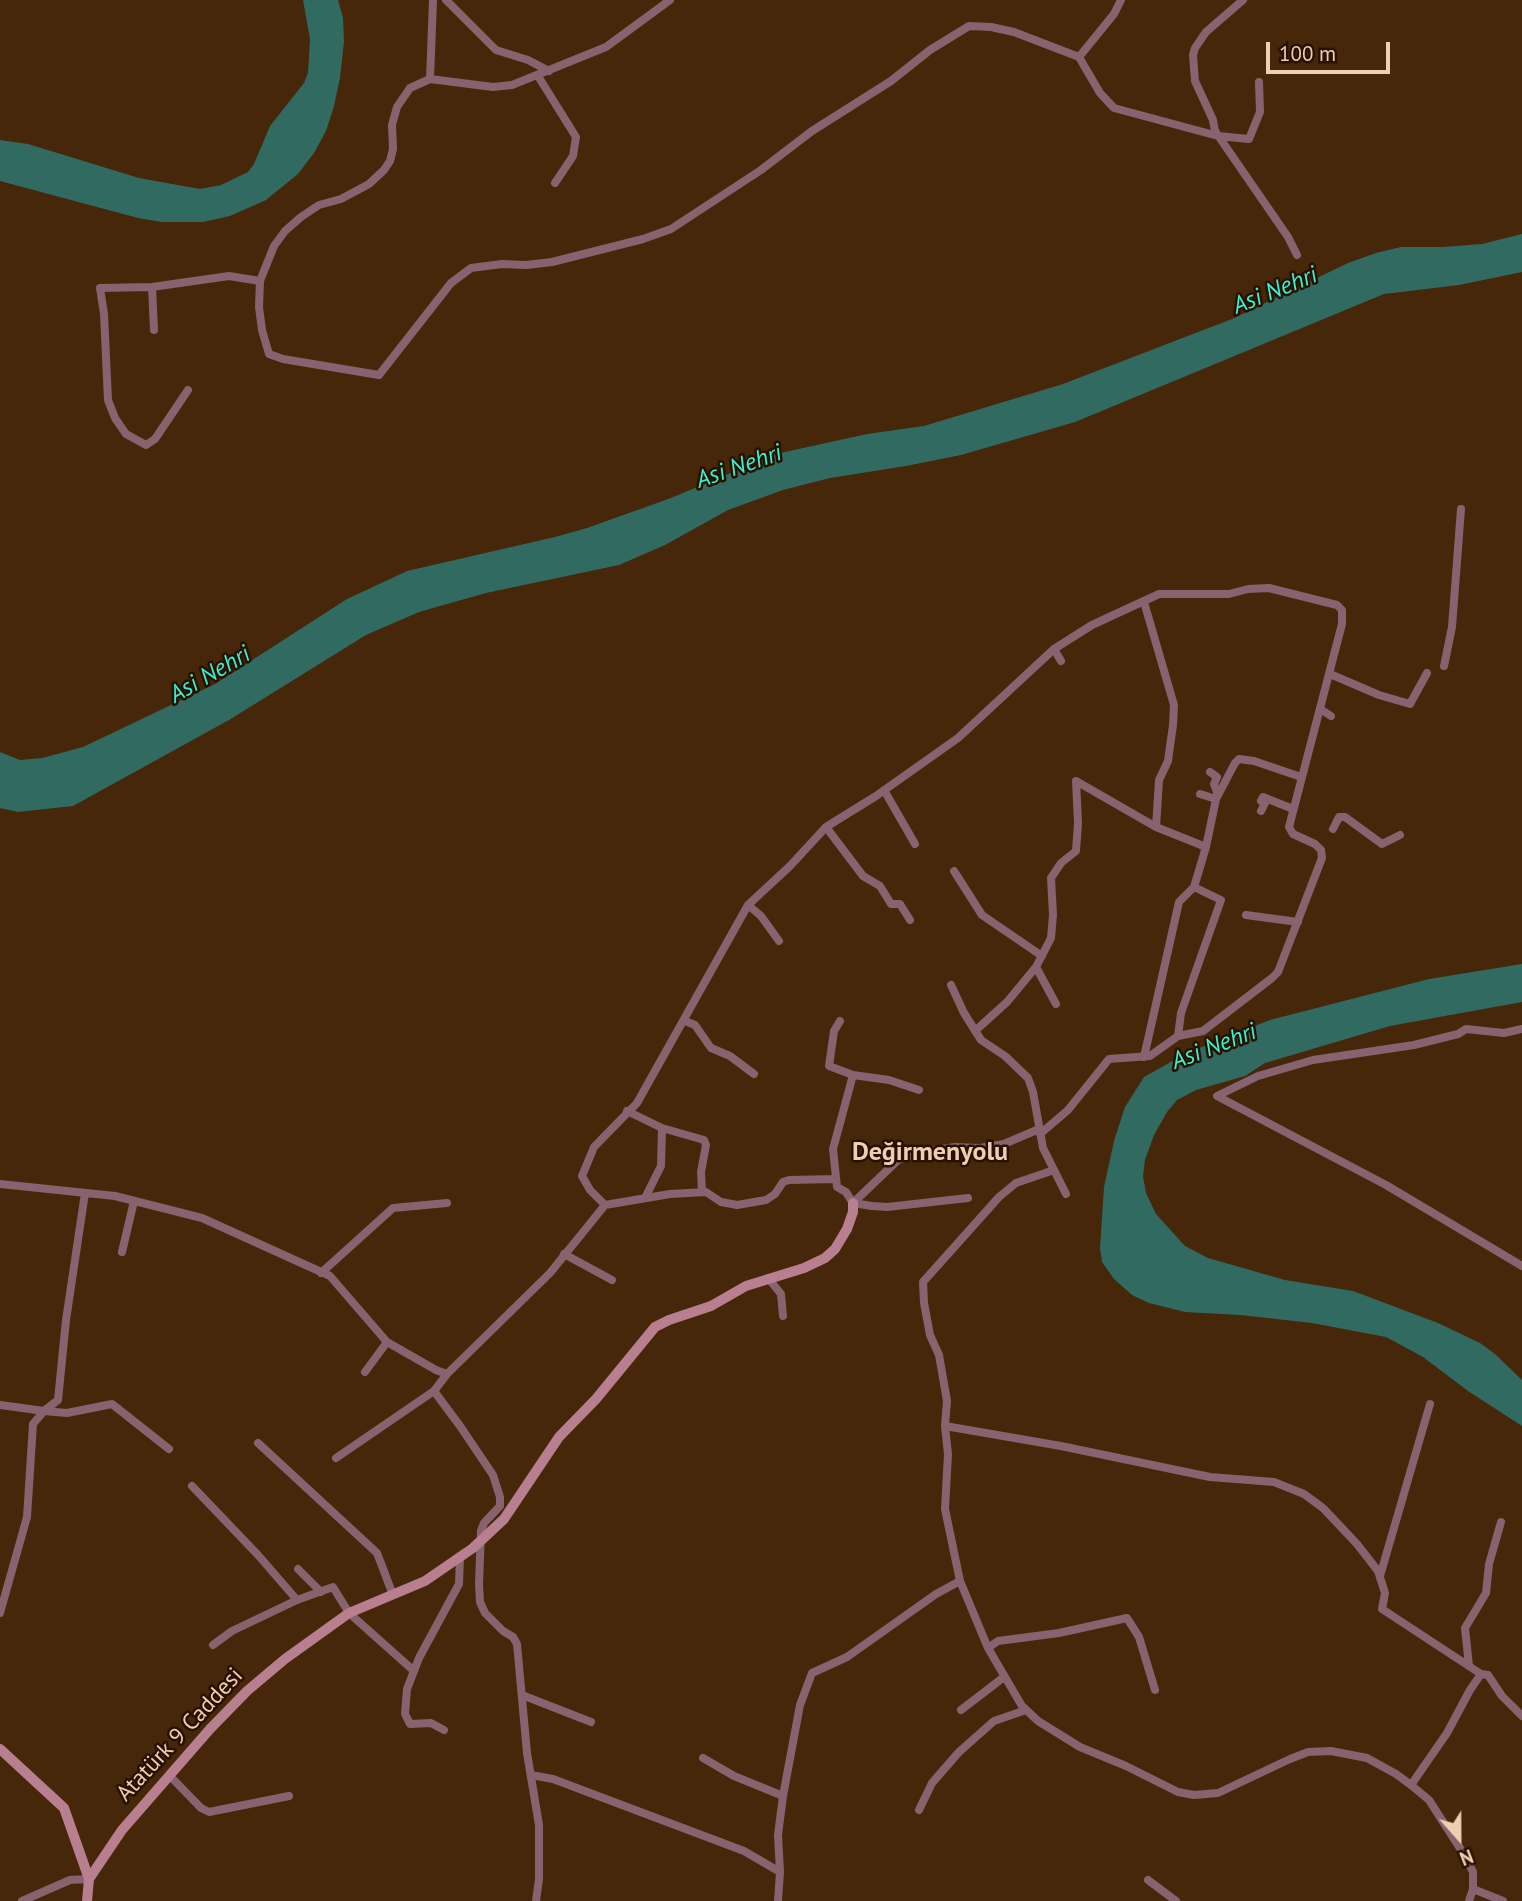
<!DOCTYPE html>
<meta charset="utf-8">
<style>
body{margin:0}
#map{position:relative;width:1522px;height:1901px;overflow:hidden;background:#472709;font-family:"PT Sans",sans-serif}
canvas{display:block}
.north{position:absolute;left:1424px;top:1803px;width:70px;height:70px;-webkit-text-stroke:5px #291100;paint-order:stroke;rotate:159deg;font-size:19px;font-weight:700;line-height:28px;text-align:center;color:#f0ceb3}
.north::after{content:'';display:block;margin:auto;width:24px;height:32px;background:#f0ceb3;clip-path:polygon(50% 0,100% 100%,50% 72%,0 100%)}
.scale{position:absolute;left:1266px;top:42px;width:124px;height:32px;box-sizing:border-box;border:4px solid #f0ceb3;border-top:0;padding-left:9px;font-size:21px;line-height:24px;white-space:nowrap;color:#f0ceb3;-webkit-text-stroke:5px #291100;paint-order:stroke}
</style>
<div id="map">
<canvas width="1522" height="1901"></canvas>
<div class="north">N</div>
<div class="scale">100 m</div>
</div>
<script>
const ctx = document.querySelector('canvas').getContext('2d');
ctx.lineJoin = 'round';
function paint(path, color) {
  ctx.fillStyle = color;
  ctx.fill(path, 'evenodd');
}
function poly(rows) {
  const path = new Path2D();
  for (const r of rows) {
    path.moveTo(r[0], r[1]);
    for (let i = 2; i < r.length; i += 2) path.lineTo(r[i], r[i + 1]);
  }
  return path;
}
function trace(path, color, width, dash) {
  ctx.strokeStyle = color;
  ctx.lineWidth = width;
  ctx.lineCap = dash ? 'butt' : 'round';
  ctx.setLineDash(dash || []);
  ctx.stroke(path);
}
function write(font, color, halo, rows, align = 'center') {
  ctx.font = font + ' "PT Sans",sans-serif';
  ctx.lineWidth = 5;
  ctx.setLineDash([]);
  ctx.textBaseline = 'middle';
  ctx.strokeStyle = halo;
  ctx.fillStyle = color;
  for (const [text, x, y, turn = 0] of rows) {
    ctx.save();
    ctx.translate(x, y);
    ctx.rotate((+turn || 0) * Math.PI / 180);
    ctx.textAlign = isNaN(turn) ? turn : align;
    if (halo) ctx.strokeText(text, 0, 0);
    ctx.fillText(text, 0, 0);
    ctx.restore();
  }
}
paint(poly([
 [303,0,338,0,343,18,344,41,340,78,334,106,326,131,314,153,298,174,266,200,230,216,203,222,162,222,138,218,0,181,0,140,28,144,139,178,200,189,221,185,248,172,254,164,270,126,304,83,308,73,310,39],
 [1522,234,1522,272,1459,285,1384,294,1075,422,961,455,906,466,830,478,783,490,728,510,665,545,619,565,486,593,419,612,366,635,229,720,73,806,18,812,0,808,0,752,20,760,42,758,83,747,215,684,347,599,407,571,555,537,587,528,671,498,776,454,867,434,924,426,1063,384,1232,319,1348,263,1376,253,1401,247,1443,247,1482,244],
 [1522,964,1522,1002,1390,1026,1265,1063,1245,1076,1196,1090,1177,1100,1167,1112,1154,1135,1145,1160,1143,1176,1146,1193,1156,1214,1185,1246,1208,1258,1285,1280,1353,1291,1438,1323,1480,1343,1495,1354,1522,1380,1522,1426,1468,1391,1423,1357,1386,1337,1312,1323,1240,1315,1185,1312,1149,1303,1132,1295,1114,1279,1102,1262,1100,1248,1104,1187,1114,1141,1125,1107,1144,1077,1187,1053,1270,1020,1429,979]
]), '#316a60');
trace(poly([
 [446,0,496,50,528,60,549,71],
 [670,0,606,47,512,85,493,87,430,79,410,88,397,107,392,125,393,149,390,161,384,170,369,184,341,199,319,205,301,217,285,231,274,246,260,281,259,307,262,330,269,354,283,359,379,375,451,283,471,268,502,264,526,265,552,262,643,239,671,229,761,170,812,131,891,81,930,50,969,26,991,27,1014,32,1079,57,1100,93,1114,108,1218,136,1249,139,1260,112,1259,82],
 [1243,0,1206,32,1195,48,1193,55,1195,81,1213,120,1215,131,1288,237,1297,255],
 [1079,57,1114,14,1121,0],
 [538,76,576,137,573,156,555,183],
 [430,79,433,0],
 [152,287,154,330],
 [188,390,155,439,146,445,126,434,115,418,108,400,104,314,100,288,152,287,229,276,260,281],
 [1144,602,1174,705,1173,725,1168,761,1159,780,1156,827,1206,847],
 [1054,649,1061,661],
 [1444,666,1452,627,1461,509],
 [1330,674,1379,695,1410,704,1427,673],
 [1320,709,1331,716],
 [1210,772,1217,777,1214,784,1218,795],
 [884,790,915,844],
 [1200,794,1216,799],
 [1261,811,1265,803,1261,801,1263,797,1293,809],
 [826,827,863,876,880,886,891,904,900,904,910,920],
 [1333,829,1339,817,1345,817,1382,844,1400,835],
 [954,871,982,915,1042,956],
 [748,905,761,916,779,941],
 [1246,915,1298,922],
 [1036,967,1056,1004],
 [951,985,964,1013,981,1040,1005,1056,1028,1078,1033,1092,1043,1148,1066,1194],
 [685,1021,695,1025,711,1048,730,1056,754,1074],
 [840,1021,834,1031,829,1066,853,1075,889,1080,919,1090],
 [1522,1029,1504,1033,1466,1029,1458,1034,1414,1045,1313,1060,1258,1076,1217,1096,1386,1185,1522,1266],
 [975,1031,1007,1002,1036,967,1051,938,1053,915,1051,878,1061,863,1076,851,1078,823,1076,781,1156,827],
 [1178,1036,1181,1013,1221,900,1194,887],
 [1144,1057,1179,902,1194,887,1206,847,1216,799,1235,763,1239,759,1254,761,1301,777],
 [853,1075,833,1149,837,1187,846,1192,853,1203,872,1206,887,1207,968,1198],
 [627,1111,662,1128],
 [1054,1170,1016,1183,999,1197,923,1282,924,1303,930,1335,939,1355,947,1401,945,1426,948,1454,945,1509,960,1581,988,1648,1022,1706,1038,1721,1080,1747,1126,1766,1178,1792,1194,1795,1218,1793,1290,1759,1308,1752,1331,1751,1367,1758,1396,1774,1411,1785,1447,1733,1470,1690,1481,1674,1488,1675,1502,1696,1522,1716],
 [0,1184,115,1196,202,1218,330,1276,387,1342,436,1370,447,1374],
 [85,1193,66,1320,58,1400,44,1411,67,1413,112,1404,169,1449],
 [645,1198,661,1166,662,1128,704,1140,706,1145,701,1172,702,1192],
 [853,1203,898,1160,921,1152,955,1147,980,1148,1004,1144,1039,1129],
 [605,1205,590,1190,582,1176,594,1147,637,1103,748,905,790,866,826,827,876,796,958,738,1054,649,1092,625,1159,594,1229,594,1248,589,1269,588,1337,605,1342,610,1342,624,1289,827,1293,834,1315,844,1321,850,1322,858,1278,972,1272,978,1203,1031,1178,1036,1150,1056,1109,1059,1068,1110,1040,1134],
 [122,1252,134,1201],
 [564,1254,612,1280],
 [321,1273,393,1208,447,1203],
 [768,1278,781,1294,783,1316],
 [365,1372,387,1342],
 [0,1405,44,1411],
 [945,1426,1061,1446,1210,1477,1274,1482,1304,1494,1323,1508,1357,1544,1378,1571,1385,1593,1382,1609,1481,1674],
 [258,1443,377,1553,393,1595],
 [336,1458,434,1391],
 [192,1486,258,1555,297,1600],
 [298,1569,321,1592],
 [1380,1576,1430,1404],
 [0,1613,27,1517,33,1424,44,1411],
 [213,1645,232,1631,297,1600,333,1587,349,1613,414,1671],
 [988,1648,998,1641,1059,1633,1127,1618,1139,1637,1155,1690],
 [1469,1666,1465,1628,1486,1593,1489,1564,1501,1522],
 [522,1695,591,1722],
 [961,1710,1004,1677],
 [444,1730,431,1723,410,1724,405,1714,407,1689,419,1658,459,1584,460,1557],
 [703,1758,734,1776,783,1796],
 [169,1775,201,1808,209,1812,289,1796],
 [531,1775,553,1779,744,1851,780,1872],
 [1411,1785,1429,1800,1465,1856,1473,1872,1473,1889,1469,1901],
 [919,1810,932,1783,959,1752,994,1721,1026,1710],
 [1148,1880,1176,1901],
 [1473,1889,1503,1901],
 [22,1901,70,1880,89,1879],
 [536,1901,539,1879,539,1825,527,1753,517,1644,513,1637,503,1631,485,1613,480,1602,479,1584,481,1531,484,1523,500,1506,500,1497,493,1475,460,1426,434,1391,447,1374,550,1273,605,1205,670,1194,706,1192,721,1202,737,1205,766,1200,775,1194,783,1182,789,1180,835,1179],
 [778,1901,780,1872,778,1835,783,1796,800,1705,812,1673,847,1657,936,1594,960,1581]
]), '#86636e', 8);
trace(poly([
 [0,1749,64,1808,89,1879],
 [87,1901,89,1879,122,1830,210,1729,247,1691,285,1659,349,1613,425,1581,473,1548,504,1519,559,1437,596,1399,655,1327,669,1320,711,1306,746,1286,804,1268,825,1258,835,1249,847,1229,853,1212,853,1203]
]), '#b77f90', 10);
write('23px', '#f0ceb3', '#291100', [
 ["Atatürk 9 Caddesi",180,1735,-47]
]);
write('italic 24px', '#33f4d7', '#291100', [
 ["Asi Nehri",1275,291,-22],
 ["Asi Nehri",739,467,-19],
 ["Asi Nehri",210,675,-30],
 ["Asi Nehri",1214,1047,-21]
]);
write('bold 26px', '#f0ceb3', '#291100', [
 ["Değirmenyolu",930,1153]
]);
</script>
